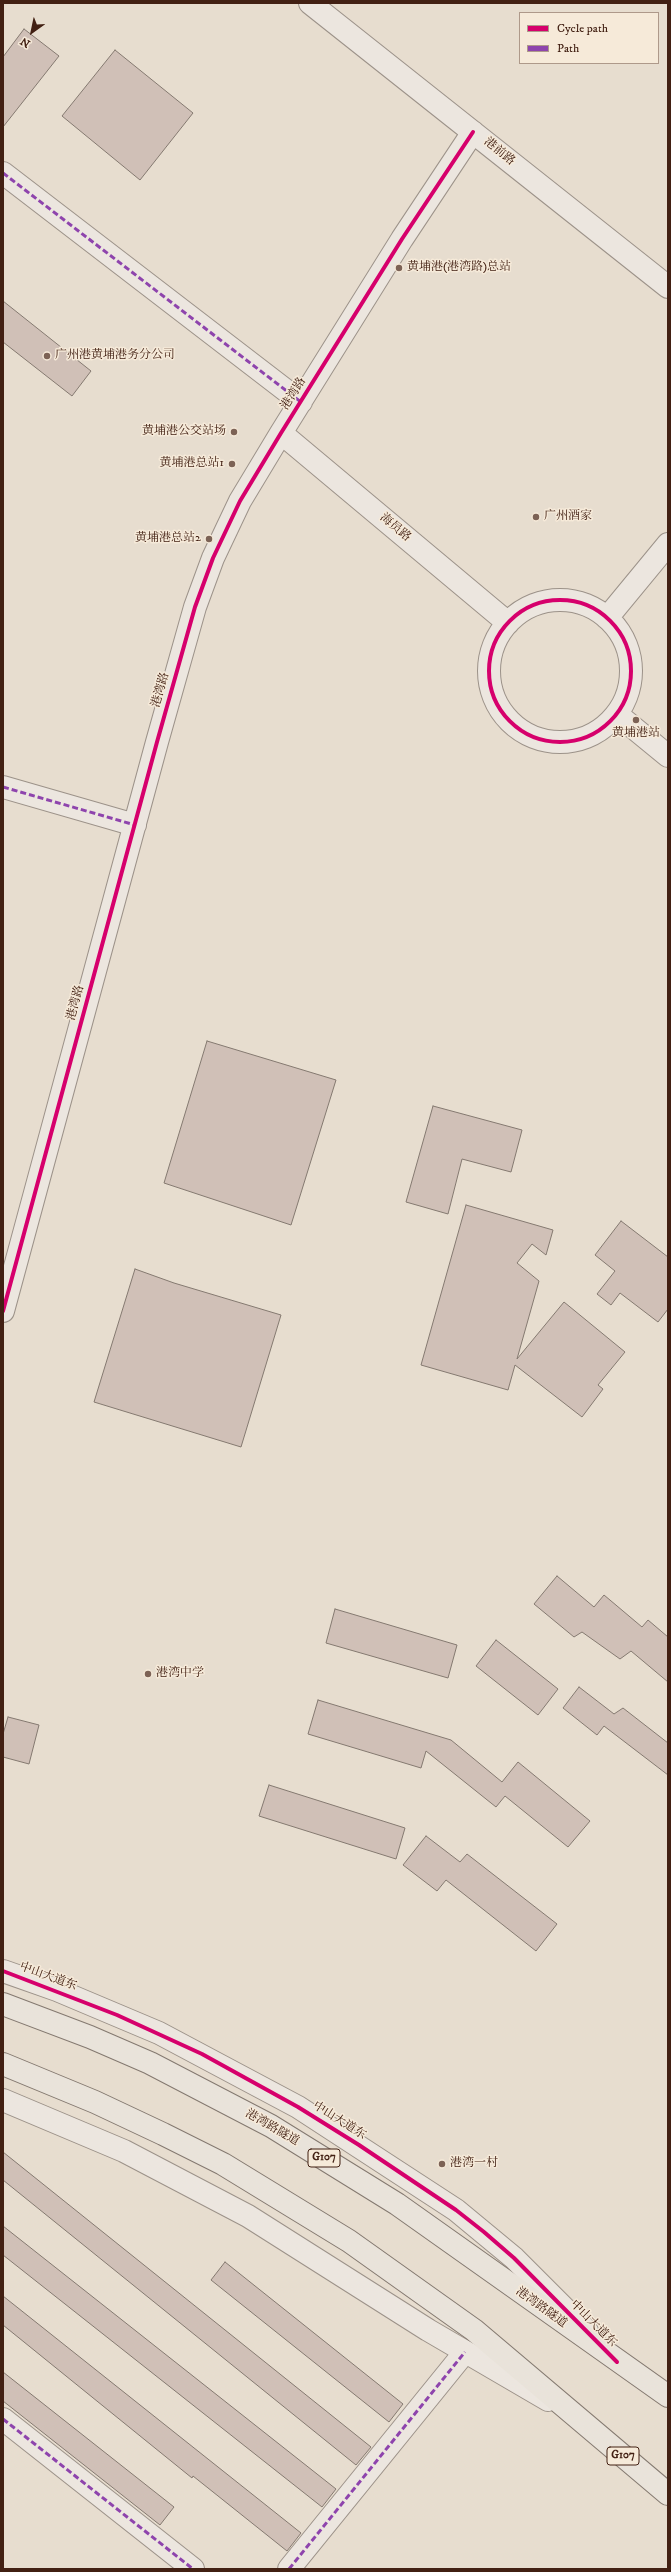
<!DOCTYPE html>
<meta charset="utf-8">
<style>
body{margin:0}
#map{position:relative;width:671px;height:2572px;overflow:hidden;background:#e7ddcf;font-family:"IM FELL DW Pica",serif}
canvas{display:block}
.frame{position:absolute;inset:0;border:4px solid #422013;pointer-events:none}
.legend{position:absolute;left:519px;top:12px;width:140px;height:52px;box-sizing:border-box;background:#f6ead9;border:1px solid #ae998a;margin:0;padding:5px 7px;list-style:none;font-size:12px;color:#422013}
.legend li{display:flex;align-items:center;gap:8px;height:20px}
.legend b{width:20px;border:1px solid #ae998a}
.north{position:absolute;left:12px;top:12px;width:40px;height:40px;-webkit-text-stroke:3px #f6ead9;paint-order:stroke;rotate:213deg;font-size:11px;font-weight:700;line-height:16px;text-align:center;color:#422013}
.north::after{content:'';display:block;margin:auto;width:14px;height:18px;background:#422013;clip-path:polygon(50% 0,100% 100%,50% 72%,0 100%)}
</style>
<div id="map">
<canvas width="671" height="2572"></canvas>
<div class="frame"></div>
<ul class="legend">
<li><b style="height:5px;background:#d6006c"></b>Cycle path</li>
<li><b style="height:5px;background:#8e44ad"></b>Path</li>
</ul>
<div class="north">N</div>
</div>
<script>
const ctx = document.querySelector('canvas').getContext('2d');
ctx.lineJoin = 'round';
function paint(path, color) {
  ctx.fillStyle = color;
  ctx.fill(path, 'evenodd');
}
function poly(rows) {
  const path = new Path2D();
  for (const r of rows) {
    if (r.length === 3) {
      path.moveTo(r[0] + r[2], r[1]);
      path.arc(r[0], r[1], r[2], 0, 2 * Math.PI);
      continue;
    }
    path.moveTo(r[0], r[1]);
    for (let i = 2; i < r.length; i += 2) path.lineTo(r[i], r[i + 1]);
  }
  return path;
}
function trace(path, color, width, dash) {
  ctx.strokeStyle = color;
  ctx.lineWidth = width;
  ctx.lineCap = dash ? 'butt' : 'round';
  ctx.setLineDash(dash || []);
  ctx.stroke(path);
}
function write(font, color, halo, rows, align = 'center') {
  ctx.font = font + ' "IM FELL DW Pica","Noto Serif SC",serif';
  ctx.lineWidth = 3;
  ctx.setLineDash([]);
  ctx.textBaseline = 'middle';
  ctx.strokeStyle = halo;
  ctx.fillStyle = color;
  for (const [text, x, y, turn = 0] of rows) {
    ctx.save();
    ctx.translate(x, y);
    ctx.rotate((+turn || 0) * Math.PI / 180);
    ctx.textAlign = isNaN(turn) ? turn : align;
    if (halo) ctx.strokeText(text, 0, 0);
    ctx.fillText(text, 0, 0);
    ctx.restore();
  }
}
const building = poly([
 [24,29,59,56,3,127,3,57,24,29],
 [115,50,193,113,140,180,62,116,115,50],
 [3,301,91,371,72,396,3,342,3,301],
 [207,1041,336,1080,291,1225,164,1183,207,1041],
 [433,1106,522,1130,511,1172,462,1159,448,1214,406,1202,433,1106],
 [466,1205,553,1230,546,1255,532,1244,517,1263,539,1281,517,1359,564,1302,625,1352,598,1385,603,1389,582,1417,515,1365,508,1390,421,1365,466,1205],
 [621,1221,668,1257,668,1309,658,1322,620,1293,611,1305,597,1294,615,1271,595,1255,621,1221],
 [135,1269,174,1283,281,1315,241,1447,94,1402,135,1269],
 [557,1576,594,1607,604,1595,642,1627,648,1620,668,1637,668,1682,631,1651,620,1659,582,1632,574,1637,534,1604,557,1576],
 [335,1609,457,1645,448,1678,326,1643,335,1609],
 [496,1640,558,1689,538,1715,476,1666,496,1640],
 [579,1687,614,1714,623,1708,668,1743,668,1775,604,1726,597,1735,563,1708,579,1687],
 [318,1700,451,1740,502,1782,518,1762,590,1821,568,1847,505,1796,496,1807,426,1751,421,1768,308,1734,318,1700],
 [8,1717,39,1725,29,1764,3,1757,3,1734,8,1717],
 [269,1785,405,1828,396,1859,259,1816,269,1785],
 [426,1836,460,1862,467,1854,557,1924,536,1951,446,1880,437,1891,403,1865,426,1836],
 [3,2152,371,2447,356,2465,3,2180,3,2152],
 [3,2226,336,2489,322,2507,3,2255,3,2226],
 [225,2262,403,2404,389,2422,211,2280,225,2262],
 [3,2296,301,2533,287,2551,193,2476,192,2478,3,2325,3,2296],
 [3,2372,174,2507,160,2525,3,2401,3,2372]
]);
paint(building, '#d0c0b7');
trace(building, '#847970', 1);
const minor = poly([
 [310,3,668,287],
 [3,173,301,402],
 [281,433,508,623],
 [560,671,71],
 [607,618,668,544],
 [618,715,668,756],
 [3,787,135,825],
 [3,1311,157,742,195,607,213,558,240,501,281,433,402,239,473,132],
 [3,1971,57,1990,159,2033,298,2107,456,2210,514,2258,587,2331],
 [3,2100,124,2151,248,2216,428,2330,548,2400],
 [3,2419,193,2569],
 [289,2569,465,2352]
]);
const highway = poly([
 [3,2004,90,2037,150,2063,271,2126,397,2204,668,2396],
 [3,2064,95,2102,163,2134,223,2164,349,2241,474,2330,668,2494]
]);
trace(minor, '#9c9289', 24);
trace(highway, '#847970', 24);
trace(minor, '#ece6df', 22);
trace(highway, '#e9e3da', 22);
trace(poly([
 [667,3,668,3]
]), '#aca59f', 3, [7, 7]);
trace(poly([
 [3,173,301,402],
 [3,787,135,825],
 [3,2419,193,2569],
 [289,2569,465,2352]
]), '#8e44ad', 3, [6, 3]);
trace(poly([
 [560,671,71],
 [3,1311,157,742,195,607,213,558,240,501,281,433,402,239,473,132],
 [3,1971,117,2015,202,2054,298,2107,359,2145,456,2210,484,2232,514,2258,617,2362]
]), '#d6006c', 4);
for (const [x, y, r, color] of [
 [399,268,4,"#7c6255"],
 [47,356,4,"#7c6255"],
 [234,432,4,"#7c6255"],
 [232,464,4,"#7c6255"],
 [536,517,4,"#7c6255"],
 [209,539,4,"#7c6255"],
 [636,720,4,"#7c6255"],
 [148,1674,4,"#7c6255"],
 [442,2164,4,"#7c6255"]
]) {
  const dot = new Path2D();
  dot.arc(x, y, r, 0, 2 * Math.PI);
  ctx.fillStyle = color;
  ctx.fill(dot);
  trace(dot, '#f6ead9', 1.5);
}
for (const [x, y, w] of [
 [324,2158,32],
 [623,2456,32]
]) {
  const box = new Path2D();
  box.roundRect(x - w / 2, y - 9, w, 18, 3);
  ctx.fillStyle = '#f6ead9';
  ctx.fill(box);
  trace(box, '#422013', 1);
}
write('bold 11px', '#422013', null, [
 ["G107",324,2158],
 ["G107",623,2456]
]);
write('12px', '#422013', '#f6ead9', [
 ["港前路",499,152,39],
 ["港湾路",294,394,-58],
 ["海员路",395,528,40],
 ["港湾路",161,690,-74],
 ["港湾路",76,1003,-75],
 ["中山大道东",48,1977,20],
 ["中山大道东",339,2121,32],
 ["港湾路隧道",272,2128,30],
 ["港湾路隧道",541,2308,36],
 ["中山大道东",593,2324,45]
]);
write('12px', '#422013', '#f6ead9', [
 ["黄埔港(港湾路)总站",407,268],
 ["广州港黄埔港务分公司",55,356],
 ["黄埔港公交站场",226,432,"right"],
 ["黄埔港总站1",224,464,"right"],
 ["广州酒家",544,517],
 ["黄埔港总站2",201,539,"right"],
 ["黄埔港站",636,734,"center"],
 ["港湾中学",156,1674],
 ["港湾一村",450,2164]
], 'left');
</script>
